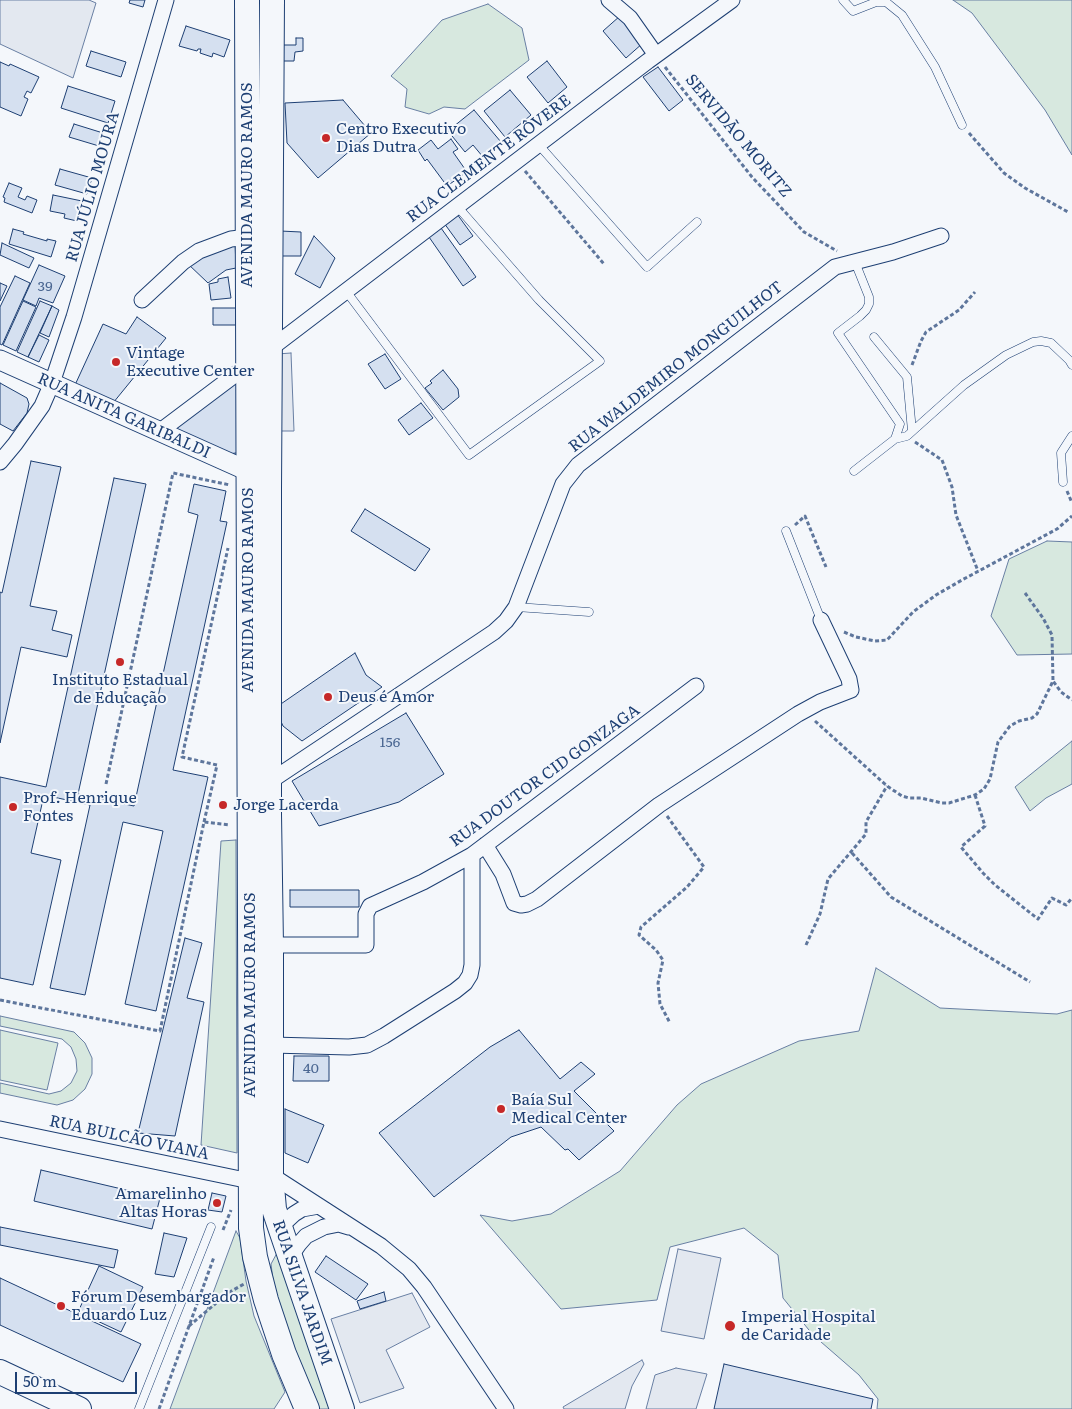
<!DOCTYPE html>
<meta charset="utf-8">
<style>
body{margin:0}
#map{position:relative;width:1072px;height:1409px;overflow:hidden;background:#f4f7fb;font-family:Literata,serif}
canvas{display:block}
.scale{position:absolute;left:15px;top:1372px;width:122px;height:22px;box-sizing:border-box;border:2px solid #1d3f73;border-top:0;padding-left:6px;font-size:15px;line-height:18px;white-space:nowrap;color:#1d3f73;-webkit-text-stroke:4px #f4f7fb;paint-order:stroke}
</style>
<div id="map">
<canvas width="1072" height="1409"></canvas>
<div class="scale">50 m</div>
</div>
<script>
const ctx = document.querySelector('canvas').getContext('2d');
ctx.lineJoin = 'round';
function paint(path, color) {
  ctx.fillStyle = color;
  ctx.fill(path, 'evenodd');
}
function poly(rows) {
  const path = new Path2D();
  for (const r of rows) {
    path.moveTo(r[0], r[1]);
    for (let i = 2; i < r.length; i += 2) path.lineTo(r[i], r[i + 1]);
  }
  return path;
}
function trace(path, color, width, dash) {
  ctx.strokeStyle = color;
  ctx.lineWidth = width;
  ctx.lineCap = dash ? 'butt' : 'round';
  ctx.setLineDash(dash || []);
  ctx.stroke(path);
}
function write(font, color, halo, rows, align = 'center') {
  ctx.font = font + ' Literata,serif';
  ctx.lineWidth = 4;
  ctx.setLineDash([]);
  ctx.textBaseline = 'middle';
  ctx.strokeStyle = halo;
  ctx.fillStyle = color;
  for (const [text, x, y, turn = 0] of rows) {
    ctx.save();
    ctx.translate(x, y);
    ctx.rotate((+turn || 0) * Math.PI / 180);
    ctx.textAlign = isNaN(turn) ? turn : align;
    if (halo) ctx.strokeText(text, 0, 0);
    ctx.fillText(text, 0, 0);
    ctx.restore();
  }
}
const green = poly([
 [953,0,1072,0,1072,155,1045,110,972,13,953,0],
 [488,4,522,28,529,60,465,109,444,107,429,114,405,107,407,89,391,76,442,20,488,4],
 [1047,541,1072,542,1072,654,1017,655,991,616,1009,559,1047,541],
 [1072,741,1072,784,1046,798,1030,811,1015,787,1072,741],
 [236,840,237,1153,201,1145,221,841,236,840],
 [876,968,940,1008,1057,1014,1072,1010,1072,1409,877,1409,878,1399,859,1375,813,1335,783,1298,778,1255,744,1228,670,1247,657,1300,561,1309,480,1215,512,1221,551,1214,620,1171,677,1105,701,1084,799,1041,859,1031,876,968],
 [0,1016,74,1032,85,1043,92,1058,92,1074,85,1089,73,1100,57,1105,0,1093,0,1083,49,1094,61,1091,71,1083,77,1071,76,1059,71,1047,62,1039,0,1026,0,1016],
 [0,1030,58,1043,47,1090,0,1080,0,1030],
 [236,1231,240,1238,246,1281,254,1316,285,1392,274,1409,170,1409,236,1231],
 [277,1253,333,1409,315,1409,276,1304,271,1264,277,1253]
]);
paint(green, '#d7e8df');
trace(green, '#687fa3', 1);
const parking = poly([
 [0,0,89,0,96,3,73,78,0,44,0,0],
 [291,353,294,431,280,431,277,354,291,353],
 [678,1249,721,1258,704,1339,661,1331,678,1249],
 [412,1293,430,1327,386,1350,404,1388,360,1403,331,1319,412,1293],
 [642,1360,644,1364,632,1386,625,1409,564,1409,563,1407,642,1360],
 [676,1368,707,1374,696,1409,646,1409,655,1375,676,1368]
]);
paint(parking, '#e3e8f0');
trace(parking, '#687fa3', 1);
const building = poly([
 [130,0,145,0,143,7,129,3,130,0],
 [620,16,643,43,626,58,603,31,620,16],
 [186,26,230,40,224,57,213,53,212,57,200,53,201,49,198,49,197,51,179,46,186,26],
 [296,38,303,38,303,51,295,52,294,61,276,61,276,45,296,45,296,38],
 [91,51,126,62,121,77,86,66,91,51],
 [547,61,567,87,548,103,527,77,547,61],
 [0,62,9,66,10,64,39,77,31,93,27,91,24,97,28,99,21,116,0,107,0,62],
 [658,67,683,100,669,111,643,77,658,67],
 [68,86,115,101,108,123,61,108,68,86],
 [510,90,531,115,505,137,484,111,510,90],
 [343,100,371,133,318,178,287,143,285,103,343,100],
 [474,110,501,142,483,157,473,145,465,152,448,131,474,110],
 [74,124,103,133,99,146,69,137,74,124],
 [451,139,458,149,453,152,467,172,447,186,427,159,425,161,418,150,431,140,438,149,451,139],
 [60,169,92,178,87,194,55,185,60,169],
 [9,183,22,188,18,197,25,200,27,196,37,200,32,213,4,202,5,198,3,197,9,183],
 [53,195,82,201,77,221,64,218,65,214,50,211,53,195],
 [457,214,473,236,460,245,444,223,457,214],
 [441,228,476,277,463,286,429,237,441,228],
 [13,229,24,232,23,234,47,241,47,239,56,241,51,257,9,244,13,229],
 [280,231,301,232,301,256,279,256,280,231],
 [314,236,335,258,320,288,295,274,314,236],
 [235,241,236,268,226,270,208,283,187,263,235,241],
 [2,243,34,258,29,268,0,255,2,243],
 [39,265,65,276,53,303,39,298,36,306,23,300,39,265],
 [15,276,30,283,2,345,0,344,0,307,15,276],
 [228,277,231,298,211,300,209,284,218,282,218,279,228,277],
 [0,283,7,286,0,301,0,283],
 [23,301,36,307,16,351,3,345,23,301],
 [40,301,52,306,28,357,17,352,40,301],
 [52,306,59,310,49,337,40,333,52,306],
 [213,308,236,308,236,325,213,325,213,308],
 [137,317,166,338,113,403,75,385,103,324,126,334,137,317],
 [39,335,49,340,39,362,28,357,39,335],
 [385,354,401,379,385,389,368,364,385,354],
 [443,370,458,389,459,397,443,410,425,388,432,383,430,381,443,370],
 [242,376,242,447,236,453,228,454,172,430,242,376],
 [0,383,27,398,29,404,27,413,13,431,0,424,0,383],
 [421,403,433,418,409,435,398,420,421,403],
 [31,461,61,467,30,606,57,611,52,630,72,635,67,657,21,647,0,743,0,592,2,593,31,461],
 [114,478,146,484,78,794,134,806,198,515,188,512,194,484,226,491,220,521,227,522,173,770,208,777,156,1011,125,1004,163,831,123,822,85,995,50,988,90,805,44,795,31,853,61,860,33,985,0,978,0,777,46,787,114,478],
 [365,509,430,549,415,571,351,531,365,509],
 [355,653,366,675,382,687,302,741,283,726,275,708,355,653],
 [406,713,444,774,399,802,319,826,292,781,406,713],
 [290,890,359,890,359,907,290,907,290,890],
 [185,938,202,943,187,998,204,1002,175,1136,138,1133,185,938],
 [519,1030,560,1079,581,1062,595,1074,574,1091,614,1131,579,1160,568,1149,565,1150,541,1127,511,1137,434,1197,379,1133,490,1047,519,1030],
 [294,1056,329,1056,329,1081,293,1081,294,1056],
 [285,1109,324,1125,308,1163,285,1153,285,1109],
 [41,1170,160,1198,152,1229,34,1201,41,1170],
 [212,1193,226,1196,222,1212,208,1210,212,1193],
 [0,1227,118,1250,114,1268,0,1245,0,1227],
 [164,1233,187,1238,174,1277,155,1274,164,1233],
 [326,1256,368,1284,356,1300,315,1272,326,1256],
 [99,1266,143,1287,121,1332,78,1312,99,1266],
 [0,1278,141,1344,123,1382,0,1325,0,1278],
 [384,1292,386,1301,360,1309,357,1301,384,1292],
 [724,1364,873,1399,871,1409,714,1409,724,1364]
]);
paint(building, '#d5e0f0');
trace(building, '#1d3f73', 1);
const service = poly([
 [843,0,853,11,876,2,886,2,902,15,935,67,962,125],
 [538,144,647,267,697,222],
 [346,291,469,455,600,361,539,300,457,206],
 [874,337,907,377,912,431],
 [895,439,907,436,964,385,1006,355,1033,342,1041,341,1051,343,1069,360,1072,365],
 [854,471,895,439,900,424,838,333,860,316,866,310,869,304,869,297,855,262],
 [1063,482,1061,453,1072,436],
 [786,531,821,620],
 [516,607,589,612],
 [139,1409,211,1227]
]);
const minor = poly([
 [609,0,630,18,656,55],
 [142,300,183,262,199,251,231,239,248,237],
 [270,349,648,61,732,0],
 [159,432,248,365],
 [0,462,15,444,42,406,52,383,74,317,166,0],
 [269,782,494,632,506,621,516,607,563,484,578,465,835,267,893,252,941,236],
 [485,845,503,874,514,903,521,905,527,904,537,899,659,805,798,714,820,702,851,690,849,679,821,620],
 [271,945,366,945,366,914,370,906,423,882,472,855,696,686],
 [271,1045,349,1047,367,1045,384,1036,455,991,465,983,470,975,472,965,472,855],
 [0,1129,250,1181],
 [271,1175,381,1246,409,1269,424,1287,506,1409],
 [280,1227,294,1214,302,1209,319,1206],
 [290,1257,299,1244,306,1236,324,1227,339,1224,349,1227]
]);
const tertiary = poly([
 [0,360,248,471]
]);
const primary = poly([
 [247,0,251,1228,255,1257,266,1300,284,1354,307,1409],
 [272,0,269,488,269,814,271,945,271,1175,274,1209,280,1227,342,1409],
 [0,1372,79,1409]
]);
trace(service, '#1d3f73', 9);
trace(minor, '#1d3f73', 17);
trace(tertiary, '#1d3f73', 21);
trace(primary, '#1d3f73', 26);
trace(poly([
 [665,67,752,177,804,232,837,251],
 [969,133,1004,173,1025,188,1068,212],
 [525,171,604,264],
 [912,365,921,341,926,332,959,310,975,292],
 [915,442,942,460,952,487,956,515,978,571],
 [1067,491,1072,503],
 [795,525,805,516,826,567],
 [1025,593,1043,618,1052,635,1053,681],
 [844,632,856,637,875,641,887,640,913,612,936,595,962,580,1057,529,1072,516],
 [815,721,887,786,902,796,909,798,921,798,942,803,949,803,975,795,984,789,990,779,998,742,1010,726,1019,721,1032,718,1037,714,1053,681,1061,692,1072,700],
 [106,784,173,473,230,485],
 [975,795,985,826,961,847,983,873,995,885,1038,919,1052,898,1066,905,1072,898],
 [667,816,704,867,687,887,641,927,639,935,656,950,663,960,658,983,660,1004,670,1023],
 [204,822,217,765,182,757,228,548],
 [852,853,891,897,1030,982],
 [806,945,820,914,828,879,866,834,866,822,887,786],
 [0,1000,160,1031,204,822,230,825],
 [223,1230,231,1210],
 [189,1326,228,1293,244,1284],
 [159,1409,214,1257]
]), '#5e769c', 3, [4, 2.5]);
trace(service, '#f4f7fb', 8);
trace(minor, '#f4f7fb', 15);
trace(tertiary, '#f4f7fb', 19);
trace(primary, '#f4f7fb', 24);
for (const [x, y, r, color] of [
 [326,138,5,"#c62828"],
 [116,362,5,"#c62828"],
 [120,662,5,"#c62828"],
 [328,697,5,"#c62828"],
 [223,805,5,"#c62828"],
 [13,807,5,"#c62828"],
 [501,1109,5,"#c62828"],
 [217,1203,5,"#c62828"],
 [61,1306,5,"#c62828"],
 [730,1326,6,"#c62828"]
]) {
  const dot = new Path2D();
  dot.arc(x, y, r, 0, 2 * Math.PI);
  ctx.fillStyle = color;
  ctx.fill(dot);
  trace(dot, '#f4f7fb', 2);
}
write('14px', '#4b6792', null, [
 ["39",45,287],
 ["156",390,743],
 ["40",311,1069]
]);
write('16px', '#1d3f73', '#f4f7fb', [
 ["Centro Executivo",336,129],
 ["Dias Dutra",336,147],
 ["Vintage",126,353],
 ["Executive Center",126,371],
 ["Instituto Estadual",120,680,"center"],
 ["de Educação",120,698,"center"],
 ["Deus é Amor",338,697],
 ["Prof. Henrique",23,798],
 ["Fontes",23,816],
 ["Jorge Lacerda",233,805],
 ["Baía Sul",511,1100],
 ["Medical Center",511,1118],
 ["Amarelinho",207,1194,"right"],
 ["Altas Horas",207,1212,"right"],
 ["Fórum Desembargador",71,1297],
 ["Eduardo Luz",71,1315],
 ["Imperial Hospital",741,1317],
 ["de Caridade",741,1335]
], 'left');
write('16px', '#1d3f73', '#f4f7fb', [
 ["SERVIDÃO MORITZ",738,136,50],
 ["RUA CLEMENTE RÔVERE",489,159,-37],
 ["AVENIDA MAURO RAMOS",247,185,-90],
 ["RUA JÚLIO MOURA",93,187,-74],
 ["RUA WALDEMIRO MONGUILHOT",676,367,-38],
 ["RUA ANITA GARIBALDI",124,416,24],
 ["AVENIDA MAURO RAMOS",248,590,-90],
 ["RUA DOUTOR CID GONZAGA",545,776,-36],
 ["AVENIDA MAURO RAMOS",250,995,-90],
 ["RUA BULCÃO VIANA",129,1138,12],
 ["RUA SILVA JARDIM",302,1293,71]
]);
</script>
